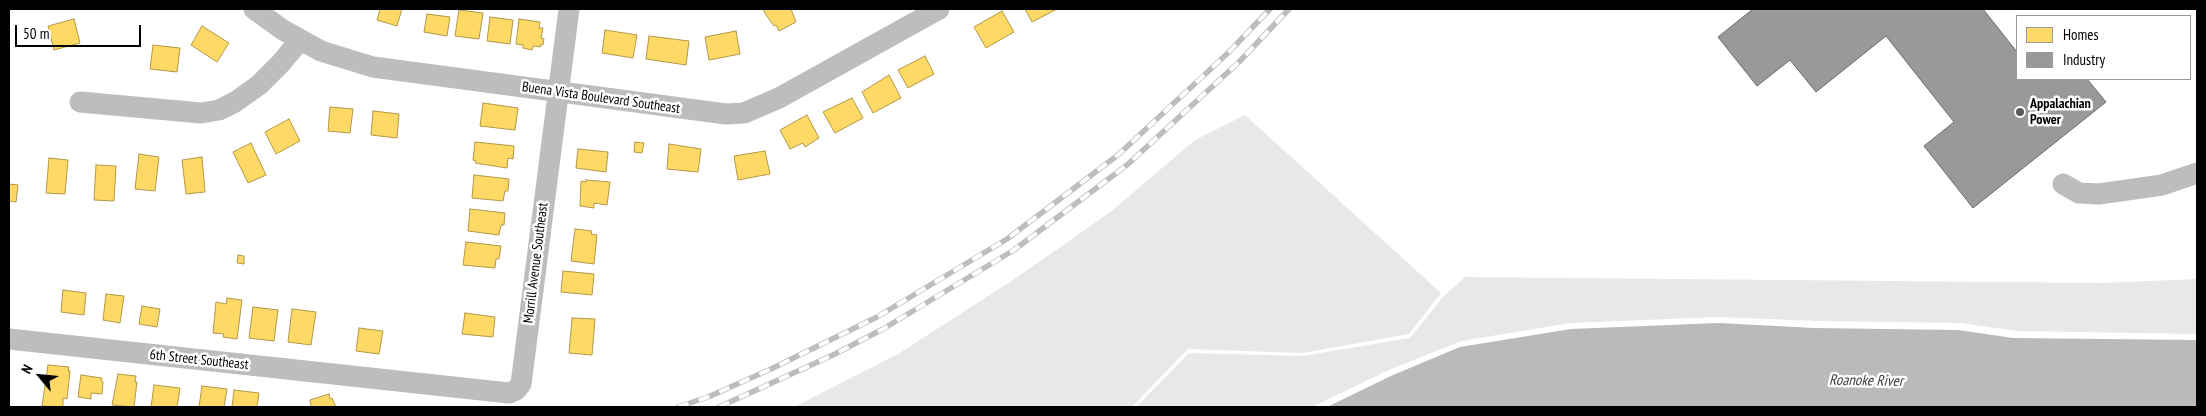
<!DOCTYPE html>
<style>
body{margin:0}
#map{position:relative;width:2206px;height:416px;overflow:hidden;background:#fff;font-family:"PT Sans Narrow",sans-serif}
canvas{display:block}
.frame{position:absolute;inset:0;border:10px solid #000;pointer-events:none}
.legend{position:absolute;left:2016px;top:15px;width:175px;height:65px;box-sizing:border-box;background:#fff;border:1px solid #999;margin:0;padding:6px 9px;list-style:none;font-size:15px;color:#000}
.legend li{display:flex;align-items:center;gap:10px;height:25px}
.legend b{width:25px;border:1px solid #999}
.north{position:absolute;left:15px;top:351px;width:50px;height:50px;-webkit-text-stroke:4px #fff;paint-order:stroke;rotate:298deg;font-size:14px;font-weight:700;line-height:20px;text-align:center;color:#000}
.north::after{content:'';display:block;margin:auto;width:18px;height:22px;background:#000;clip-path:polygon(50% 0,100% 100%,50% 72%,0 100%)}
.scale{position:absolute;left:15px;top:25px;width:126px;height:22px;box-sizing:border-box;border:2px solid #000;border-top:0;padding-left:6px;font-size:15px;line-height:18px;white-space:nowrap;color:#000;-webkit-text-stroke:4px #fff;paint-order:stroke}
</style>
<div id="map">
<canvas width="2206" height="416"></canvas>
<div class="frame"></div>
<ul class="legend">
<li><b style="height:14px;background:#ffd966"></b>Homes</li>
<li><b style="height:14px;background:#999"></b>Industry</li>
</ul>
<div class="north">N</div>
<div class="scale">50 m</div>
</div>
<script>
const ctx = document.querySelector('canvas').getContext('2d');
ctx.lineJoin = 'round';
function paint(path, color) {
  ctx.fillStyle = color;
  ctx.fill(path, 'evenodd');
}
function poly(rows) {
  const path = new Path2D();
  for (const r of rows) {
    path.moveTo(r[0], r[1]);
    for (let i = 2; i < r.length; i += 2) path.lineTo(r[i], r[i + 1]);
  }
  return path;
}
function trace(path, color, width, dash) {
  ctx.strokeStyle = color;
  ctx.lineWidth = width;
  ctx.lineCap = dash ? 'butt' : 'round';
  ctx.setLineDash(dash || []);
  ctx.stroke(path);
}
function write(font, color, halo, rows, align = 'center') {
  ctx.font = font + ' "PT Sans Narrow",sans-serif';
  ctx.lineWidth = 5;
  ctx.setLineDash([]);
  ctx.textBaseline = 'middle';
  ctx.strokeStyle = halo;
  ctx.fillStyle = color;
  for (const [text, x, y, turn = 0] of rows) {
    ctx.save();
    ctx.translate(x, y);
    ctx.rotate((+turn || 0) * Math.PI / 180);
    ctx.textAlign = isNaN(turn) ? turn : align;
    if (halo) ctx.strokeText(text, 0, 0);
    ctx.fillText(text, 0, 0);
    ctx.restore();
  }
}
paint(poly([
 [1245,115,1441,293,1409,334,1303,353,1188,349,1132,407,794,407,898,354,1013,280,1109,213,1195,140],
 [1465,277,2103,283,2197,279,2197,334,2017,331,1961,323,1817,321,1718,317,1570,323,1461,341,1391,369,1312,407,1136,407,1189,353,1302,356,1410,338,1443,297]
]), '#e8e8e8');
paint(poly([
 [1719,323,1814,328,1958,330,2013,338,2197,340,2197,407,1327,407,1393,375,1460,347,1571,329]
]), '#bababa');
const homes = poly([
 [380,9,402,9,397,26,377,20,380,9],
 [763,9,791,9,796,22,779,31,776,25,774,26,766,15,763,9],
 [1025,9,1057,9,1032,22,1025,9],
 [459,10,483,13,479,39,455,36,459,10],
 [1002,11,1014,32,986,48,974,27,1002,11],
 [427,14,450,17,447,36,424,32,427,14],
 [490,17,513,20,510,44,487,41,490,17],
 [74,19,80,43,54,50,48,26,74,19],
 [519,19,540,22,539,28,543,28,541,38,544,39,543,45,540,45,540,47,533,46,532,50,523,48,523,45,516,44,519,19],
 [202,26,229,43,217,62,191,45,202,26],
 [605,30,637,35,633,58,602,53,605,30],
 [736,31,740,54,709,60,705,37,736,31],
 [649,36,689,41,686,65,646,59,649,36],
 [153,45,180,48,177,72,150,69,153,45],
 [925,56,934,74,908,88,898,70,925,56],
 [889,75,901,98,873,113,862,92,889,75],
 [852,98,863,118,835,133,823,112,852,98],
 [483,103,518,108,515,130,480,126,483,103],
 [330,107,353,109,350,133,328,131,330,107],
 [373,111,399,114,397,138,371,135,373,111],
 [807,115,819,138,805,147,803,143,790,149,780,130,807,115],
 [289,119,300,141,276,154,265,132,289,119],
 [475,142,514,146,513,159,508,158,507,168,475,163,476,161,473,160,475,142],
 [635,142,644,143,642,153,634,152,635,142],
 [251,143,266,175,248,183,233,152,251,143],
 [669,144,701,149,698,172,667,169,669,144],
 [578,149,608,152,606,172,576,168,578,149],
 [765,151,770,174,738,180,734,156,765,151],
 [139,154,159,157,155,191,135,189,139,154],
 [202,157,205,192,186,194,182,160,202,157],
 [49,158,68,160,65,194,46,193,49,158],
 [96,165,116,166,114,201,94,200,96,165],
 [474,175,509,179,508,191,505,191,503,201,472,198,474,175],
 [586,180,610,182,607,205,594,203,594,208,580,206,581,181,586,182,586,180],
 [9,184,18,185,16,202,9,201,9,184],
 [470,209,505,213,504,225,501,225,499,235,468,231,470,209],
 [575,229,592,231,591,234,597,235,594,264,571,261,575,229],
 [466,242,501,246,499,259,496,259,495,268,463,265,466,242],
 [238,255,244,256,244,264,237,263,238,255],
 [563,271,594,274,592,295,561,292,563,271],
 [63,290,86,293,84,315,61,312,63,290],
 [106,294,124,296,120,323,103,320,106,294],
 [227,298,242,300,237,339,223,337,224,334,213,333,216,302,226,304,227,298],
 [142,306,160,309,157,327,139,324,142,306],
 [253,307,278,310,274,341,249,338,253,307],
 [292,309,316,312,311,345,288,342,292,309],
 [465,313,495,317,493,337,462,334,465,313],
 [572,318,595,319,592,355,569,353,572,318],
 [359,328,383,331,379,354,356,351,359,328],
 [48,365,69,367,68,371,70,371,67,399,63,398,63,407,42,406,48,365],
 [118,374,136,376,135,382,137,382,134,407,112,405,118,374],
 [81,375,102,378,101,381,103,382,102,394,91,393,91,399,78,397,81,375],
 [154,385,180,388,177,407,151,407,154,385],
 [202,386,227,389,224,407,199,407,202,386],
 [234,390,259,393,257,407,232,407,234,390],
 [329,394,330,399,332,398,336,407,311,407,310,400,329,394]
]);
paint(homes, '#ffd966');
trace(homes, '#b29847', 1);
const industry = poly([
 [1753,9,1983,9,2017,52,2017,79,2087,79,2106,102,1973,208,1924,146,1954,122,1886,36,1816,92,1790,60,1757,86,1718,37,1753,9]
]);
paint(industry, '#999');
trace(industry, '#6b6b6b', 1);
trace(poly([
 [254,9,283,30,321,51,373,67,726,114,744,113,779,98,939,9],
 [80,102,201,113,219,110,235,102,259,85,281,63,300,40],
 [2063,184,2079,193,2099,194,2162,185,2197,173],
 [9,339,509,393,516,390,521,384,569,9]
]), '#bdbdbd', 21);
const rail = poly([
 [678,407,708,397,771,369,877,317,1007,239,1118,155,1229,52,1270,9],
 [719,407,833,355,883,329,1014,250,1127,165,1239,62,1289,9]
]);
trace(rail, '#bdbdbd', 5.5);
trace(rail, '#fff', 4, [11]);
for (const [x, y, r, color] of [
 [2020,112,5,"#595959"]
]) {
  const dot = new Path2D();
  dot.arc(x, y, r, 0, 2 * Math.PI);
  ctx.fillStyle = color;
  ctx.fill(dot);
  trace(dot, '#fff', 2);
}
write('14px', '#000', '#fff', [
 ["Buena Vista Boulevard Southeast",601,98,8],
 ["Morrill Avenue Southeast",536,263,-83],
 ["6th Street Southeast",199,360,6]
]);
write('bold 14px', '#000', '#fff', [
 ["Appalachian",2030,104],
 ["Power",2030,120]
], 'left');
write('italic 15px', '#3e3e3e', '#fff', [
 ["Roanoke River",1866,381,1]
]);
</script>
